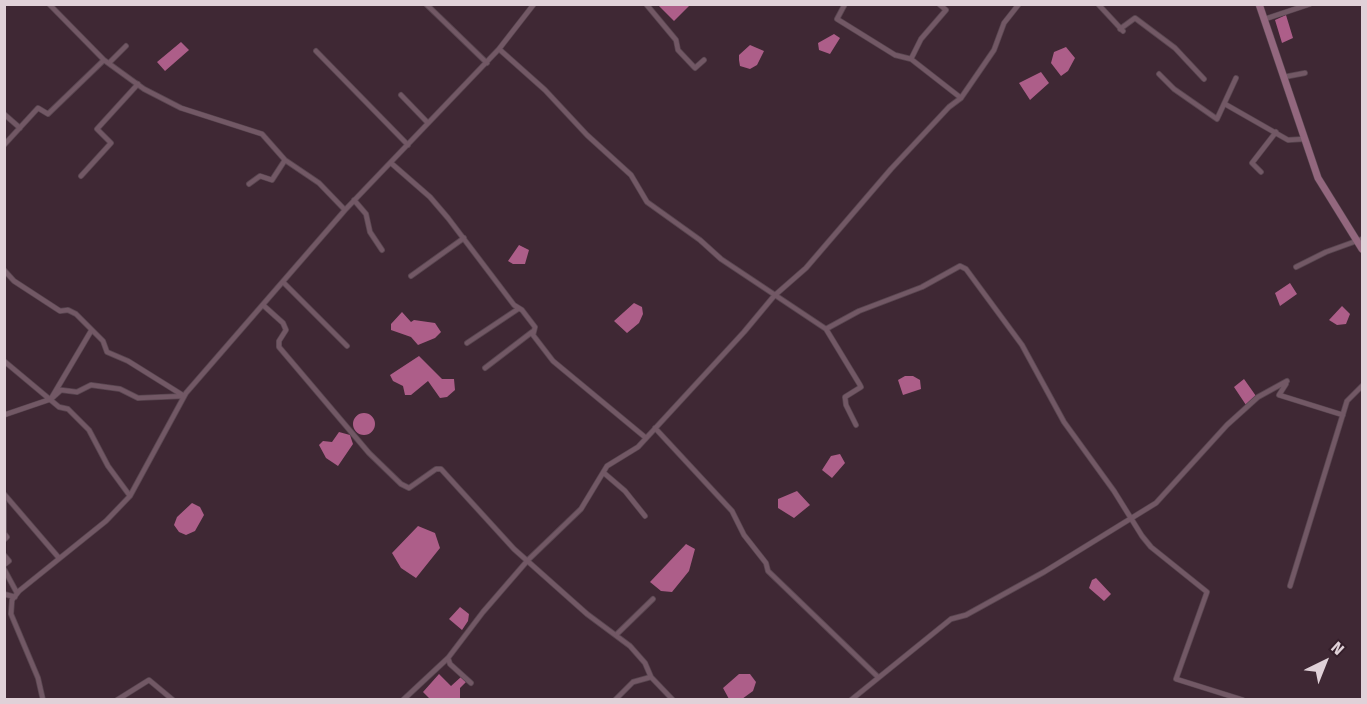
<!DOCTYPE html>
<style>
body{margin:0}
#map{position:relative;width:1367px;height:704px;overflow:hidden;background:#3f2834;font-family:"Fira Sans",sans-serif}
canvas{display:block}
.frame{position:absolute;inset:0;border:6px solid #e0d1d8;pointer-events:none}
.north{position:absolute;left:1295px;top:632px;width:60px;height:60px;-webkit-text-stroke:4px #341e2a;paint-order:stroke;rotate:43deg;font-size:16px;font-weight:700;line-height:24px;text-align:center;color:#e0d1d8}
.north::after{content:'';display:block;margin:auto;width:21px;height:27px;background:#e0d1d8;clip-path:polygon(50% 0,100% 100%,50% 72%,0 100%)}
</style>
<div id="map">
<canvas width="1367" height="704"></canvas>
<div class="frame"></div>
<div class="north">N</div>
</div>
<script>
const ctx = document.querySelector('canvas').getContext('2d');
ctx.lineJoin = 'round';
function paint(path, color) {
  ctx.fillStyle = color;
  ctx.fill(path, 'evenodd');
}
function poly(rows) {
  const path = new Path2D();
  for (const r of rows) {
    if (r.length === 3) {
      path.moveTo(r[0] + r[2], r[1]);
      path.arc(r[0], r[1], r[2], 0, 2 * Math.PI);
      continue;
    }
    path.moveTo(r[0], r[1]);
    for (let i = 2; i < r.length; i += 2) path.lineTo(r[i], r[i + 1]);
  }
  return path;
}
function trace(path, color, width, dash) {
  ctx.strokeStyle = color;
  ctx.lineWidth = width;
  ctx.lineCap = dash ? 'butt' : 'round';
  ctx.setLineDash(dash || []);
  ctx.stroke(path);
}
paint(poly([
 [658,5,690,5,674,21],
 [1286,15,1293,38,1282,43,1275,20],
 [834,34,840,38,830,54,819,50,818,43],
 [181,42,189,50,165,71,157,62],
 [750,45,764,51,757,65,750,69,740,66,739,60,739,55],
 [1066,47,1075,58,1068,71,1061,76,1051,63,1054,52],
 [1041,72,1049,83,1030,100,1019,83],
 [519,245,529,250,525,264,513,264,508,261],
 [1290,283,1297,294,1280,306,1275,293],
 [634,303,642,307,643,314,639,323,627,333,614,321],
 [1342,306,1350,314,1346,324,1337,325,1329,320],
 [402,312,411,322,414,320,435,323,441,332,435,338,418,345,411,337,391,330,391,324],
 [419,356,442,379,454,379,455,390,447,397,440,398,428,381,411,395,405,395,403,386,393,381,390,375],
 [905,376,913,376,920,380,921,389,903,395,898,380],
 [1244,379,1256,396,1246,405,1234,387],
 [364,424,11],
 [339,432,350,435,353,444,338,466,326,458,319,445,323,441,332,442],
 [840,454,845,463,832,478,822,470,831,456],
 [797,491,810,505,794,518,778,508,778,499],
 [192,503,200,507,204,515,195,531,186,535,179,532,174,525,177,517],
 [418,526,435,533,440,548,416,578,401,568,392,553],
 [686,544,695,549,689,571,672,592,661,591,650,582],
 [1096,578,1111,594,1104,601,1089,588,1092,580],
 [460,607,469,614,468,621,462,630,449,619],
 [439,674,451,686,461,677,466,682,460,688,460,699,430,699,423,692],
 [739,674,750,674,756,682,753,691,742,699,729,699,723,688]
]), '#ad5e89');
const minor = poly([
 [426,4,487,63],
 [646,4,676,40,678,50,695,68,704,60],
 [845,4,837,19,895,55,911,59,961,98],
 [1098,4,1123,31],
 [1265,19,1310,4],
 [1120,29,1135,18,1175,48,1204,79],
 [499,49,534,4],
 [316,51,408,145],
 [911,59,921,39,946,10,939,4],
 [104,60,144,89,181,108,262,134,285,160,319,183,345,210],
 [109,63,126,46],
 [1159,74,1174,89,1217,119,1236,78],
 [1284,77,1305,73],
 [401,95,428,123],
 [1225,104,1288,140,1304,139],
 [4,114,20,128],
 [4,145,38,108,48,114,104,60,49,4],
 [391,163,430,197,448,218,514,305,522,310,535,327,533,335,553,361,646,438],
 [1261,172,1252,163,1276,132],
 [81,176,111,143,97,129,138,84],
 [249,184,260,176,272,180,285,160],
 [354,200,366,214,370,232,382,250],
 [1296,267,1326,252,1362,239],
 [4,270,14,281,60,311,68,310,76,314,103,341,107,352,128,361,184,396],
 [411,276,464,238],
 [283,282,347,346],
 [263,305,283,323,286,330,279,341,279,347,369,453,401,484,409,488,436,469,441,469,514,549,587,614,630,646,645,663,651,677,673,700],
 [826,329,859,311,922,287,960,266,966,269,1022,345,1064,422,1114,491,1142,536,1151,547,1207,592,1176,679,1243,700],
 [467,343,518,309],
 [4,361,59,407,68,409,89,430,108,466,130,496,106,521,19,591,12,600,11,614,38,678,43,700],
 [485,368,532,332],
 [1286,384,1279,395,1343,415],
 [52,397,91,331],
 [4,415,51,399,61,390,77,392,91,385,120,389,138,398,184,396],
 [655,428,732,511,744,535,766,563,768,571,878,677],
 [604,473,625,491,645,516],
 [4,494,59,558],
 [130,496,186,393,345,210,499,49,545,90,587,135,631,175,647,202,700,240,721,259,826,329,860,385,861,387,845,397,846,405,856,425],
 [4,497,4,533],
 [4,533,7,537,4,540],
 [4,555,9,561,4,565],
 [4,569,17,593],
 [1290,586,1347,401,1362,386],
 [4,594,15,597],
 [617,634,653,599],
 [471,683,450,664,448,658,483,612,528,560,581,509,607,466,638,447,744,332,774,296,806,268,891,169,949,107,961,98,994,50,1004,23,1019,4],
 [117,700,149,680,173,700],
 [403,700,448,658],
 [615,700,633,682,651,677],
 [851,700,951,619,966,615,1044,572,1156,503,1227,425,1258,397,1287,381]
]);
const secondary = poly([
 [1259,4,1318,178,1362,249]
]);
trace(minor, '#594650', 6);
trace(secondary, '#594650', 8);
trace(minor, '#725865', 4.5);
trace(secondary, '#93677e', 7);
</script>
